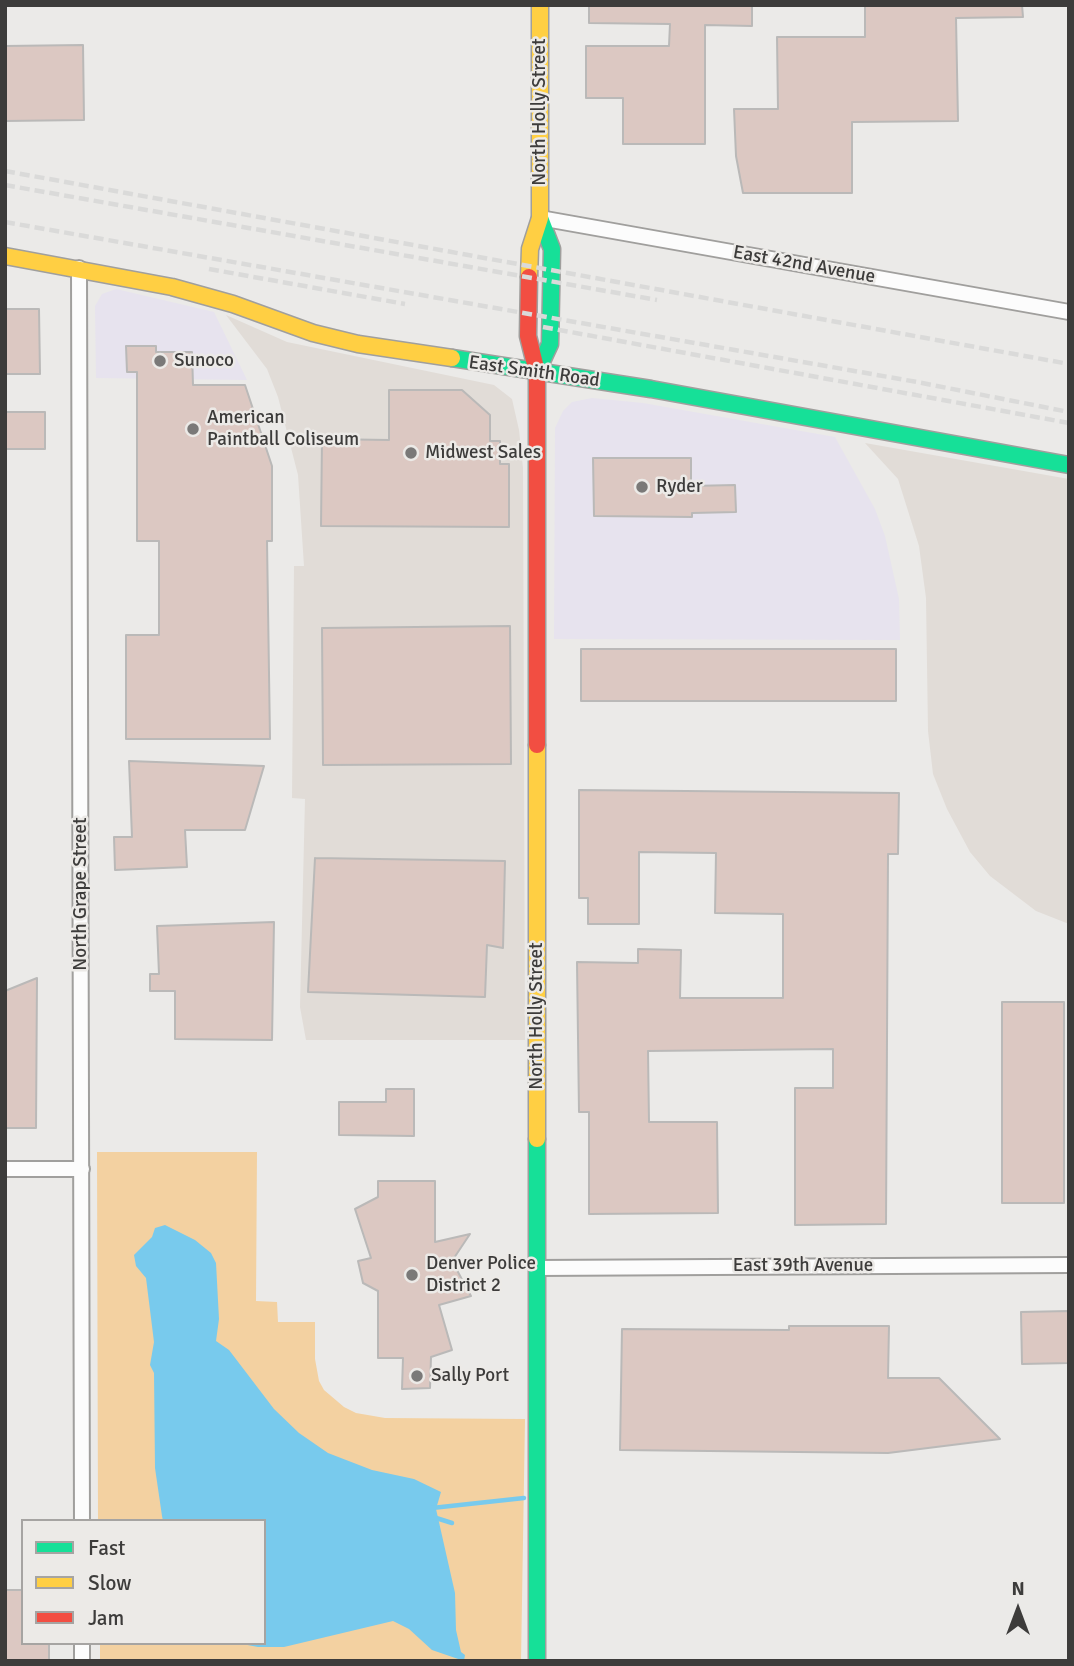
<!DOCTYPE html>
<style>
body{margin:0}
#map{position:relative;width:1074px;height:1666px;overflow:hidden;background:#ebeae8;font-family:Signika,sans-serif}
canvas{display:block}
.frame{position:absolute;inset:0;border:7px solid #3d3c3b;pointer-events:none}
.legend{position:absolute;left:21px;top:1519px;width:245px;height:126px;box-sizing:border-box;background:#eceae7;border:2px solid #a6a4a2;margin:0;padding:9px 12px;list-style:none;font-size:21px;color:#3d3c3b}
.legend li{display:flex;align-items:center;gap:14px;height:35px}
.legend b{width:35px;border:2px solid #a6a4a2}
.north{position:absolute;left:983px;top:1575px;width:70px;height:70px;-webkit-text-stroke:5px #eceae7;paint-order:stroke;rotate:0deg;font-size:19px;font-weight:700;line-height:28px;text-align:center;color:#3d3c3b}
.north::after{content:'';display:block;margin:auto;width:24px;height:32px;background:#3d3c3b;clip-path:polygon(50% 0,100% 100%,50% 72%,0 100%)}
</style>
<div id="map">
<canvas width="1074" height="1666"></canvas>
<div class="frame"></div>
<ul class="legend">
<li><b style="height:9px;background:#16e098"></b>Fast</li>
<li><b style="height:9px;background:#ffcf43"></b>Slow</li>
<li><b style="height:9px;background:#f24e42"></b>Jam</li>
</ul>
<div class="north">N</div>
</div>
<script>
const ctx = document.querySelector('canvas').getContext('2d');
ctx.lineJoin = 'round';
function paint(path, color) {
  ctx.fillStyle = color;
  ctx.fill(path, 'evenodd');
}
function poly(rows) {
  const path = new Path2D();
  for (const r of rows) {
    path.moveTo(r[0], r[1]);
    for (let i = 2; i < r.length; i += 2) path.lineTo(r[i], r[i + 1]);
  }
  return path;
}
function trace(path, color, width, dash) {
  ctx.strokeStyle = color;
  ctx.lineWidth = width;
  ctx.lineCap = dash ? 'butt' : 'round';
  ctx.setLineDash(dash || []);
  ctx.stroke(path);
}
function write(font, color, halo, rows, align = 'center') {
  ctx.font = font + ' Signika,sans-serif';
  ctx.lineWidth = 5;
  ctx.setLineDash([]);
  ctx.textBaseline = 'middle';
  ctx.strokeStyle = halo;
  ctx.fillStyle = color;
  for (const [text, x, y, turn = 0] of rows) {
    ctx.save();
    ctx.translate(x, y);
    ctx.rotate((+turn || 0) * Math.PI / 180);
    ctx.textAlign = isNaN(turn) ? turn : align;
    if (halo) ctx.strokeText(text, 0, 0);
    ctx.fillText(text, 0, 0);
    ctx.restore();
  }
}
paint(poly([
 [116,289,214,312,247,380,96,378,95,306,102,294],
 [592,398,643,403,835,437,875,509,885,536,899,599,900,640,554,639,555,428,563,411,572,402]
]), '#e7e3ee');
paint(poly([
 [226,315,287,342,494,385,512,399,519,430,523,468,525,1040,306,1040,300,1007,305,799,292,798,294,566,304,566,298,475,278,397,267,369],
 [865,443,1069,479,1069,924,1036,911,990,876,970,852,947,809,933,774,928,731,926,598,919,546,898,479]
]), '#e1dcd7');
paint(poly([
 [97,1152,257,1152,256,1301,277,1302,278,1322,315,1322,315,1359,319,1381,324,1390,344,1407,356,1413,385,1418,525,1419,521,1661,100,1661,100,1643,264,1643,264,1521,98,1521]
]), '#f3d1a1');
paint(poly([
 [165,1225,195,1240,211,1253,216,1263,219,1319,216,1341,229,1350,274,1409,299,1433,328,1453,372,1470,414,1479,441,1492,436,1509,455,1593,456,1630,461,1652,465,1655,464,1661,432,1650,409,1629,393,1621,284,1647,258,1647,237,1643,264,1643,264,1521,163,1521,162,1516,155,1468,154,1373,150,1365,154,1342,146,1278,136,1266,134,1255,152,1237,155,1228]
]), '#78caed');
trace(poly([
 [432,1508,524,1498],
 [433,1517,452,1523]
]), '#78caed', 4.5);
const building = poly([
 [589,5,752,5,752,26,705,25,705,144,623,144,623,98,586,98,586,46,669,46,670,24,589,23,589,5],
 [865,5,1022,5,1023,17,956,18,958,121,852,122,852,193,743,193,736,156,734,109,778,109,777,37,865,37,865,5],
 [83,45,84,120,5,121,5,46,83,45],
 [5,309,39,309,40,374,5,374,5,309],
 [126,346,156,346,156,352,192,352,193,385,245,385,272,466,272,541,267,541,270,739,126,739,126,635,159,635,159,541,137,541,137,372,127,372,126,346],
 [389,390,462,390,490,415,490,441,500,441,500,464,509,464,509,527,321,526,322,439,389,440,389,390],
 [5,412,45,412,45,449,5,449,5,412],
 [593,458,691,458,691,486,735,485,736,512,692,513,692,517,594,516,593,458],
 [510,626,511,764,323,765,322,628,510,626],
 [581,649,896,649,896,701,581,701,581,649],
 [129,761,264,766,245,830,185,830,187,867,115,870,114,837,132,837,129,761],
 [579,790,899,793,898,854,888,854,886,1224,795,1225,795,1088,833,1088,833,1049,648,1051,649,1122,717,1122,718,1213,589,1214,589,1112,579,1112,577,962,638,963,638,949,681,950,680,998,783,998,783,914,715,913,716,853,639,852,639,924,588,924,588,898,579,898,579,790],
 [315,858,505,861,503,948,487,945,485,997,308,992,315,858],
 [274,922,272,1040,175,1039,175,991,150,991,150,974,159,974,157,926,274,922],
 [37,978,36,1128,5,1128,5,991,37,978],
 [1002,1002,1064,1002,1064,1203,1002,1203,1002,1002],
 [386,1089,414,1089,414,1136,339,1135,339,1102,386,1102,386,1089],
 [378,1181,435,1181,435,1242,470,1234,452,1261,471,1296,439,1305,452,1350,431,1357,430,1388,402,1389,403,1358,378,1358,378,1291,363,1283,358,1261,371,1258,355,1209,378,1197,378,1181],
 [1069,1311,1069,1363,1022,1364,1021,1312,1069,1311],
 [789,1326,889,1326,888,1378,939,1378,1000,1439,888,1453,620,1450,622,1329,789,1330,789,1326],
 [5,1590,23,1590,23,1643,49,1643,49,1661,5,1661,5,1590]
]);
paint(building, '#dcc8c2');
trace(building, '#bab9b8', 2);
const street = poly([
 [540,218,1069,312],
 [79,268,82,1521],
 [5,1169,82,1169],
 [537,1268,1069,1265],
 [82,1643,82,1661]
]);
const fast = poly([
 [452,358,651,389,1069,465],
 [537,372,550,344,552,249,540,218],
 [537,1139,537,1661]
]);
const slow = poly([
 [5,256,172,287,233,304,313,333,358,344,452,358],
 [529,277,530,249,540,218,540,5],
 [537,745,537,1139]
]);
const jam = poly([
 [529,277,528,336,537,372,537,745]
]);
trace(street, '#a09f9d', 18);
trace(fast, '#a09f9d', 19);
trace(slow, '#a09f9d', 19);
trace(jam, '#a09f9d', 19);
trace(street, '#fcfcfc', 14);
trace(fast, '#16e098', 16);
trace(slow, '#ffcf43', 16);
trace(jam, '#f24e42', 16);
trace(poly([
 [5,171,1069,364],
 [5,185,657,300],
 [5,222,917,382,1069,412],
 [209,269,405,304],
 [543,327,1069,423]
]), '#dadad9', 4.5, [10, 5]);
for (const [x, y, r, color] of [
 [160,361,7,"#7a7978"],
 [193,429,7,"#7a7978"],
 [411,453,7,"#7a7978"],
 [642,487,7,"#7a7978"],
 [412,1275,7,"#7a7978"],
 [417,1376,7,"#7a7978"]
]) {
  const dot = new Path2D();
  dot.arc(x, y, r, 0, 2 * Math.PI);
  ctx.fillStyle = color;
  ctx.fill(dot);
  trace(dot, '#eceae7', 2.5);
}
write('19px', '#3d3c3b', '#eceae7', [
 ["North Holly Street",540,112,-90],
 ["East 42nd Avenue",804,265,10],
 ["East Smith Road",534,372,8],
 ["North Grape Street",81,894,-90],
 ["North Holly Street",537,1016,-90],
 ["East 39th Avenue",803,1266]
]);
write('19px', '#3d3c3b', '#eceae7', [
 ["Sunoco",174,361],
 ["American",207,418],
 ["Paintball Coliseum",207,440],
 ["Midwest Sales",425,453],
 ["Ryder",656,487],
 ["Denver Police",426,1264],
 ["District 2",426,1286],
 ["Sally Port",431,1376]
], 'left');
</script>
